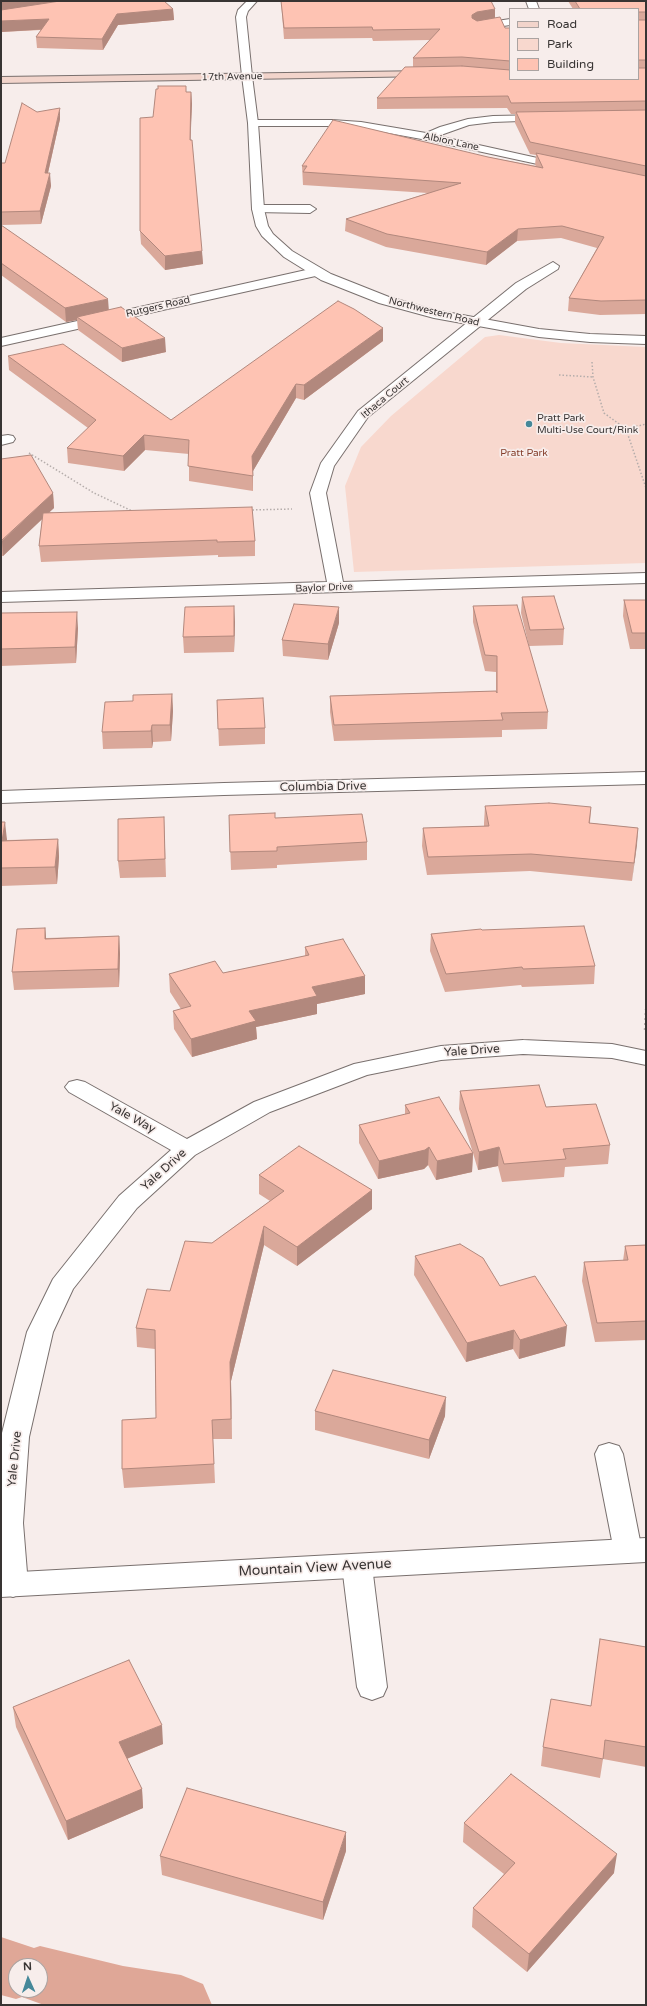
<!DOCTYPE html>
<style>
body{margin:0}
#map{position:relative;width:647px;height:2006px;overflow:hidden;background:#f7edeb;font-family:"Varela Round",sans-serif}
canvas{display:block}
.frame{position:absolute;inset:0;border:2px solid #383433;pointer-events:none}
.legend{position:absolute;left:509px;top:8px;width:130px;height:72px;box-sizing:border-box;background:#f7edeb;border:1px solid #aba3a1;margin:0;padding:5px 7px;list-style:none;font-size:12px;color:#383433}
.legend li{display:flex;align-items:center;gap:8px;height:20px}
.legend b{width:20px;border:1px solid #aba3a1}
.north{position:absolute;left:8px;top:1958px;width:40px;height:40px;box-sizing:border-box;background:#f7edeb;border:1px solid #aba3a1;border-radius:50%;rotate:357deg;font-size:11px;font-weight:700;line-height:16px;text-align:center;color:#383433}
.north::after{content:'';display:block;margin:auto;width:14px;height:18px;background:#468899;clip-path:polygon(50% 0,100% 100%,50% 72%,0 100%)}
</style>
<div id="map">
<canvas width="647" height="2006"></canvas>
<div class="frame"></div>
<ul class="legend">
<li><b style="height:5px;background:#f2d4cb"></b>Road</li>
<li><b style="height:11px;background:#f8d8ce"></b>Park</li>
<li><b style="height:11px;background:#fec3b3"></b>Building</li>
</ul>
<div class="north">N</div>
</div>
<script>
const ctx = document.querySelector('canvas').getContext('2d');
ctx.lineJoin = 'round';
function paint(path, color) {
  ctx.fillStyle = color;
  ctx.fill(path, 'evenodd');
}
function poly(rows) {
  const path = new Path2D();
  for (const r of rows) {
    path.moveTo(r[0], r[1]);
    for (let i = 2; i < r.length; i += 2) path.lineTo(r[i], r[i + 1]);
  }
  return path;
}
function trace(path, color, width, dash) {
  ctx.strokeStyle = color;
  ctx.lineWidth = width;
  ctx.lineCap = dash ? 'butt' : 'round';
  ctx.setLineDash(dash || []);
  ctx.stroke(path);
}
function write(font, color, halo, rows, align = 'center') {
  ctx.font = font + ' "Varela Round",sans-serif';
  ctx.lineWidth = 3.5;
  ctx.setLineDash([]);
  ctx.textBaseline = 'middle';
  ctx.strokeStyle = halo;
  ctx.fillStyle = color;
  for (const [text, x, y, turn = 0] of rows) {
    ctx.save();
    ctx.translate(x, y);
    ctx.rotate((+turn || 0) * Math.PI / 180);
    ctx.textAlign = isNaN(turn) ? turn : align;
    if (halo) ctx.strokeText(text, 0, 0);
    ctx.fillText(text, 0, 0);
    ctx.restore();
  }
}
paint(poly([
 [499,335,561,343,646,347,646,563,354,572,345,486,361,447,391,416,485,337]
]), '#f8d8ce');
paint(poly([
 [1,1937,34,1948,40,1946,123,1966,181,1975,203,1984,212,2005,44,2005,22,1997,16,1999,1,1995,1,1937],
 [16,1966,40,1966,40,1990,16,1990,16,1966]
]), '#dfa797');
const minor = poly([
 [247,1,257,1,248,11,246,17,252,76,247,79,242,76,236,17,238,10,247,1],
 [526,1,536,1,539,9,529,9,526,1],
 [510,19,510,25,477,30,472,27,477,24,510,19],
 [544,115,549,118,548,120,493,122,469,125,438,136,569,165,571,167,569,169,565,170,427,140,361,128,332,126,253,126,248,123,253,120,332,120,361,122,426,133,440,127,468,119,493,116,544,115],
 [258,205,310,205,316,209,310,213,254,212,252,209,258,205],
 [553,262,559,266,558,269,526,289,368,417,334,466,326,493,343,582,646,573,646,583,1,602,1,592,327,582,310,493,321,463,358,411,516,283,553,262],
 [315,268,320,269,321,272,320,275,1,346,1,338,315,268],
 [8,435,13,436,15,439,13,442,1,445,1,436,8,435],
 [646,772,646,784,224,795,1,803,1,791,224,783,646,772],
 [523,1040,612,1044,646,1051,646,1065,612,1058,523,1054,441,1060,367,1075,270,1112,195,1155,137,1208,73,1289,53,1332,29,1437,23,1523,28,1585,23,1593,13,1597,3,1593,1,1590,1,1437,27,1332,53,1279,119,1196,171,1150,69,1092,65,1087,69,1082,77,1080,85,1082,187,1139,254,1102,354,1064,441,1046,523,1040],
 [609,1443,619,1446,623,1454,642,1551,638,1559,628,1563,618,1559,614,1551,595,1454,599,1446,609,1443],
 [357,1554,367,1558,372,1566,387,1687,383,1696,372,1700,361,1696,357,1687,342,1566,347,1558,357,1554]
]);
const tertiary = poly([
 [247,73,252,76,258,123,264,209,268,226,273,234,292,251,331,274,389,297,435,310,539,329,590,334,646,336,646,344,590,342,539,337,434,318,379,303,321,280,284,257,262,236,256,226,252,209,248,123,242,76,247,73],
 [646,1538,646,1562,1,1597,1,1573,646,1538]
]);
const secondary = poly([
 [428,71,433,74,432,76,1,83,1,77,428,71]
]);
trace(minor, '#79706e', 2);
trace(tertiary, '#79706e', 2);
trace(secondary, '#79706e', 2);
trace(poly([
 [592,362,593,377,604,413,626,429,646,488],
 [559,375,593,377],
 [626,429,646,424],
 [29,453,94,493,132,511],
 [249,510,292,509]
]), '#b5adab', 1.5, [1.5, 2]);
trace(poly([
 [645,1030,646,1009]
]), '#b5adab', 2.5, [2, 3]);
paint(minor, '#fff');
paint(tertiary, '#fff');
paint(secondary, '#f2d4cb');
paint(poly([
 [1,1,173,9,174,20,118,25,103,50,37,48,36,37,41,30,1,32],
 [281,1,491,1,495,18,505,28,510,28,510,79,638,9,573,9,568,1,646,1,646,314,600,315,568,311,569,298,597,248,561,238,517,241,486,265,386,247,345,231,346,219,428,193,303,185,302,166,488,157,536,166,535,165,536,155,530,154,515,123,515,114,511,114,507,108,377,109,377,98,413,67,413,58,430,40,373,41,372,38,284,39],
 [186,86,186,92,191,92,192,104,190,140,203,264,165,270,141,244,140,231,153,117],
 [37,112,60,119,48,173,51,186,41,224,1,225,1,163,5,163],
 [1,225,109,310,166,352,122,362,78,330,77,320,66,322,1,275],
 [383,328,383,341,304,400,296,398,253,471,253,491,189,481,189,454,145,450,124,471,68,463,67,448,88,428,9,370,8,356,171,420],
 [1,459,53,493,54,508,49,512,255,541,255,556,218,557,218,555,41,562,39,546,42,519,3,556,1,556],
 [522,597,564,629,563,645,529,646,521,613],
 [624,600,646,600,646,649,630,649,623,616],
 [473,606,548,712,547,729,502,730,502,737,334,741,330,712,330,696,496,691,496,672,485,671,473,622],
 [1,613,78,628,76,663,1,666],
 [235,622,234,652,184,653,183,637],
 [339,623,328,660,283,656,282,640],
 [172,694,173,711,171,741,153,742,152,748,103,749,102,732,133,701],
 [217,700,265,728,265,744,219,746],
 [485,806,591,807,590,823,638,828,632,881,530,871,427,875,422,846,423,828,484,826,484,823],
 [229,815,275,818,367,842,367,860,277,865,277,868,231,870],
 [164,817,166,877,120,878,118,861],
 [1,822,7,840,58,839,59,857,57,884,1,886],
 [45,928,46,938,119,936,120,954,119,987,14,990,12,972],
 [482,930,595,966,594,984,522,987,521,985,445,992,430,951,431,934],
 [305,947,365,976,365,994,317,1004,317,1014,256,1027,257,1039,192,1057,174,1029,173,1011,181,1009,170,992,169,974,223,973,305,956],
 [460,1091,546,1107,610,1145,608,1164,565,1167,564,1177,502,1182,498,1166,478,1170,473,1153,472,1172,436,1180,428,1165,424,1169,378,1179,359,1143,359,1125,405,1115,405,1105,473,1153,459,1109],
 [646,1159,646,1169,645,1168],
 [259,1175,372,1190,372,1209,297,1266,264,1245,231,1381,232,1439,213,1439,215,1483,124,1488,122,1469,156,1418,155,1349,137,1347,136,1328,170,1291,212,1243,270,1201,259,1194],
 [646,1245,646,1340,595,1342,582,1281,584,1262,623,1261,625,1246],
 [415,1256,500,1286,565,1346,519,1359,513,1349,466,1362,414,1275],
 [315,1411,445,1416,429,1459,315,1430],
 [646,1647,646,1767,603,1759,600,1778,541,1766,543,1747,591,1706],
 [13,1707,163,1744,127,1759,142,1789,143,1808,68,1840,16,1727],
 [464,1823,614,1873,527,1972,472,1927,473,1908,504,1874,463,1842],
 [346,1851,323,1920,162,1875,160,1856]
]), '#daa89a');
paint(poly([
 [1,1,62,1,1,11],
 [173,9,174,20,118,25,103,50,102,39,117,14],
 [495,9,495,20,471,26,472,15,477,12],
 [49,19,50,29,1,32,1,21],
 [191,92,192,104,190,152,190,140],
 [60,108,60,119,45,186,45,173],
 [50,173,51,186,41,224,40,211],
 [518,229,517,241,486,265,487,252],
 [202,251,203,264,165,270,165,256],
 [108,299,109,312,77,317,77,320,66,322,65,308],
 [383,328,383,341,304,400,304,385],
 [165,338,166,352,122,362,122,348],
 [296,384,296,398,253,471,253,491,252,456],
 [144,435,145,450,124,471,123,456],
 [53,493,54,508,3,556,2,541],
 [234,606,235,622,234,652],
 [339,607,339,623,328,660,328,644],
 [77,612,78,628,76,663,75,647],
 [172,694,173,711,171,741,170,725],
 [152,725,153,742,152,748,151,731],
 [5,822,7,840,4,858,2,841],
 [638,828,637,845,632,881,634,863],
 [58,839,59,857,57,884,55,867],
 [45,928,47,946,45,939],
 [119,936,120,954,119,987,118,969],
 [365,976,365,994,317,1004,317,1014,256,1027,257,1039,192,1057,191,1039,249,1011,312,987],
 [429,1147,428,1165,424,1169,378,1179,379,1161],
 [499,1147,498,1166,478,1170,479,1152],
 [473,1153,472,1172,436,1180,437,1161],
 [372,1190,372,1209,297,1266,297,1247],
 [264,1226,264,1245,231,1381,232,1439,230,1362],
 [567,1326,565,1346,519,1359,520,1340],
 [514,1330,513,1349,466,1362,467,1343],
 [446,1397,445,1416,429,1459,429,1440],
 [162,1725,163,1744,121,1761,119,1742],
 [142,1789,143,1808,68,1840,66,1821],
 [346,1832,346,1851,323,1920,323,1902],
 [617,1854,614,1873,527,1972,529,1954]
]), '#b2887d');
const building = poly([
 [60,1,164,1,173,9,117,14,102,39,36,37,49,19,1,21,1,10,60,1],
 [281,1,491,1,495,9,477,12,472,15,472,18,477,21,500,17,505,28,510,28,510,61,462,57,413,58,440,29,373,30,372,27,284,28,281,1],
 [575,1,646,1,646,12,638,12,638,9,580,9,575,1],
 [638,20,646,20,646,60,638,60,638,20],
 [462,66,510,70,510,79,638,79,638,68,646,68,646,101,511,103,508,96,377,98,405,67,462,66],
 [158,86,186,86,186,92,191,92,190,140,192,140,202,251,165,256,140,231,140,118,153,117,156,89,158,89,158,86],
 [22,103,37,112,60,108,45,173,50,173,40,211,1,212,1,163,5,163,22,103],
 [646,110,646,166,530,142,516,112,646,110],
 [333,120,488,157,543,168,536,153,646,176,646,300,601,301,569,298,604,237,562,226,518,229,487,252,387,234,346,219,461,183,303,172,307,166,302,166,333,120],
 [1,225,108,299,65,308,1,263,1,225],
 [338,301,354,309,383,328,304,385,296,384,252,456,253,476,188,466,189,440,144,435,123,456,67,448,96,420,8,356,63,344,171,420,338,301],
 [121,307,165,338,122,348,77,317,121,307],
 [31,455,53,493,1,541,1,459,31,455],
 [252,507,255,541,217,542,217,540,39,546,43,513,252,507],
 [554,596,564,629,530,630,522,597,554,596],
 [624,600,646,600,646,633,632,633,624,600],
 [294,604,339,607,328,644,282,640,294,604],
 [517,605,548,712,501,713,503,720,334,725,330,696,496,691,497,693,497,656,485,655,473,606,517,605],
 [234,606,234,636,183,637,185,607,234,606],
 [77,612,75,647,1,649,1,613,77,612],
 [172,694,170,725,152,725,151,731,102,732,105,702,133,701,133,695,172,694],
 [263,698,265,728,218,729,217,700,263,698],
 [549,803,591,807,589,823,638,828,634,863,531,854,428,857,423,828,489,826,485,806,549,803],
 [275,813,275,818,362,814,367,842,277,847,277,851,230,852,229,815,275,813],
 [164,817,165,859,118,861,118,819,164,817],
 [1,822,5,822,2,841,58,839,55,867,1,868,1,822],
 [584,926,595,966,523,969,522,967,446,974,431,934,481,929,482,930,584,926],
 [45,928,45,939,119,936,118,969,12,972,17,929,45,928],
 [343,939,365,976,312,987,317,996,249,1011,256,1021,191,1039,173,1011,191,1006,169,974,215,961,223,973,309,955,305,947,343,939],
 [539,1085,546,1107,596,1104,610,1145,563,1149,566,1159,504,1164,499,1147,479,1152,460,1091,539,1085],
 [439,1097,473,1153,437,1161,429,1147,425,1150,379,1161,359,1125,410,1113,405,1105,439,1097],
 [299,1146,372,1190,297,1247,264,1226,230,1362,231,1419,212,1420,214,1464,122,1469,122,1420,156,1418,155,1330,136,1328,147,1289,170,1291,185,1241,212,1243,284,1191,259,1175,299,1146],
 [460,1244,483,1258,500,1286,535,1276,567,1326,520,1340,514,1330,467,1343,415,1256,460,1244],
 [646,1245,646,1321,597,1323,584,1262,628,1260,625,1246,646,1245],
 [333,1370,446,1397,429,1440,315,1411,333,1370],
 [600,1639,646,1647,646,1747,605,1740,603,1759,543,1747,551,1699,591,1706,600,1639],
 [129,1660,162,1725,119,1742,142,1789,66,1821,13,1707,129,1660],
 [511,1774,617,1854,529,1954,473,1908,515,1863,464,1823,511,1774],
 [187,1788,346,1832,323,1902,160,1856,187,1788]
]);
paint(building, '#fec3b3');
trace(building, '#b2887d', 1);
for (const [x, y, r, color] of [
 [529,424,4,"#468899"]
]) {
  const dot = new Path2D();
  dot.arc(x, y, r, 0, 2 * Math.PI);
  ctx.fillStyle = color;
  ctx.fill(dot);
  trace(dot, '#f7edeb', 1.5);
}
write('10px', '#383433', '#f7edeb', [
 ["17th Avenue",232,77,-1],
 ["Albion Lane",451,142,12],
 ["Rutgers Road",158,307,-13],
 ["Northwestern Road",434,312,14],
 ["Ithaca Court",385,398,-40],
 ["Baylor Drive",324,588,-2]
]);
write('10px', '#383433', '#f7edeb', [
 ["Pratt Park",537,418],
 ["Multi-Use Court/Rink",537,430]
], 'left');
write('10px', '#853f2c', '#f7edeb', [
 ["Pratt Park",524,453]
]);
write('12px', '#383433', '#f7edeb', [
 ["Columbia Drive",323,787,-1],
 ["Yale Drive",472,1051,-4],
 ["Yale Way",132,1118,29],
 ["Yale Drive",164,1170,-42],
 ["Yale Drive",15,1459,-84]
]);
write('14px', '#383433', '#f7edeb', [
 ["Mountain View Avenue",315,1568,-3]
]);
</script>
